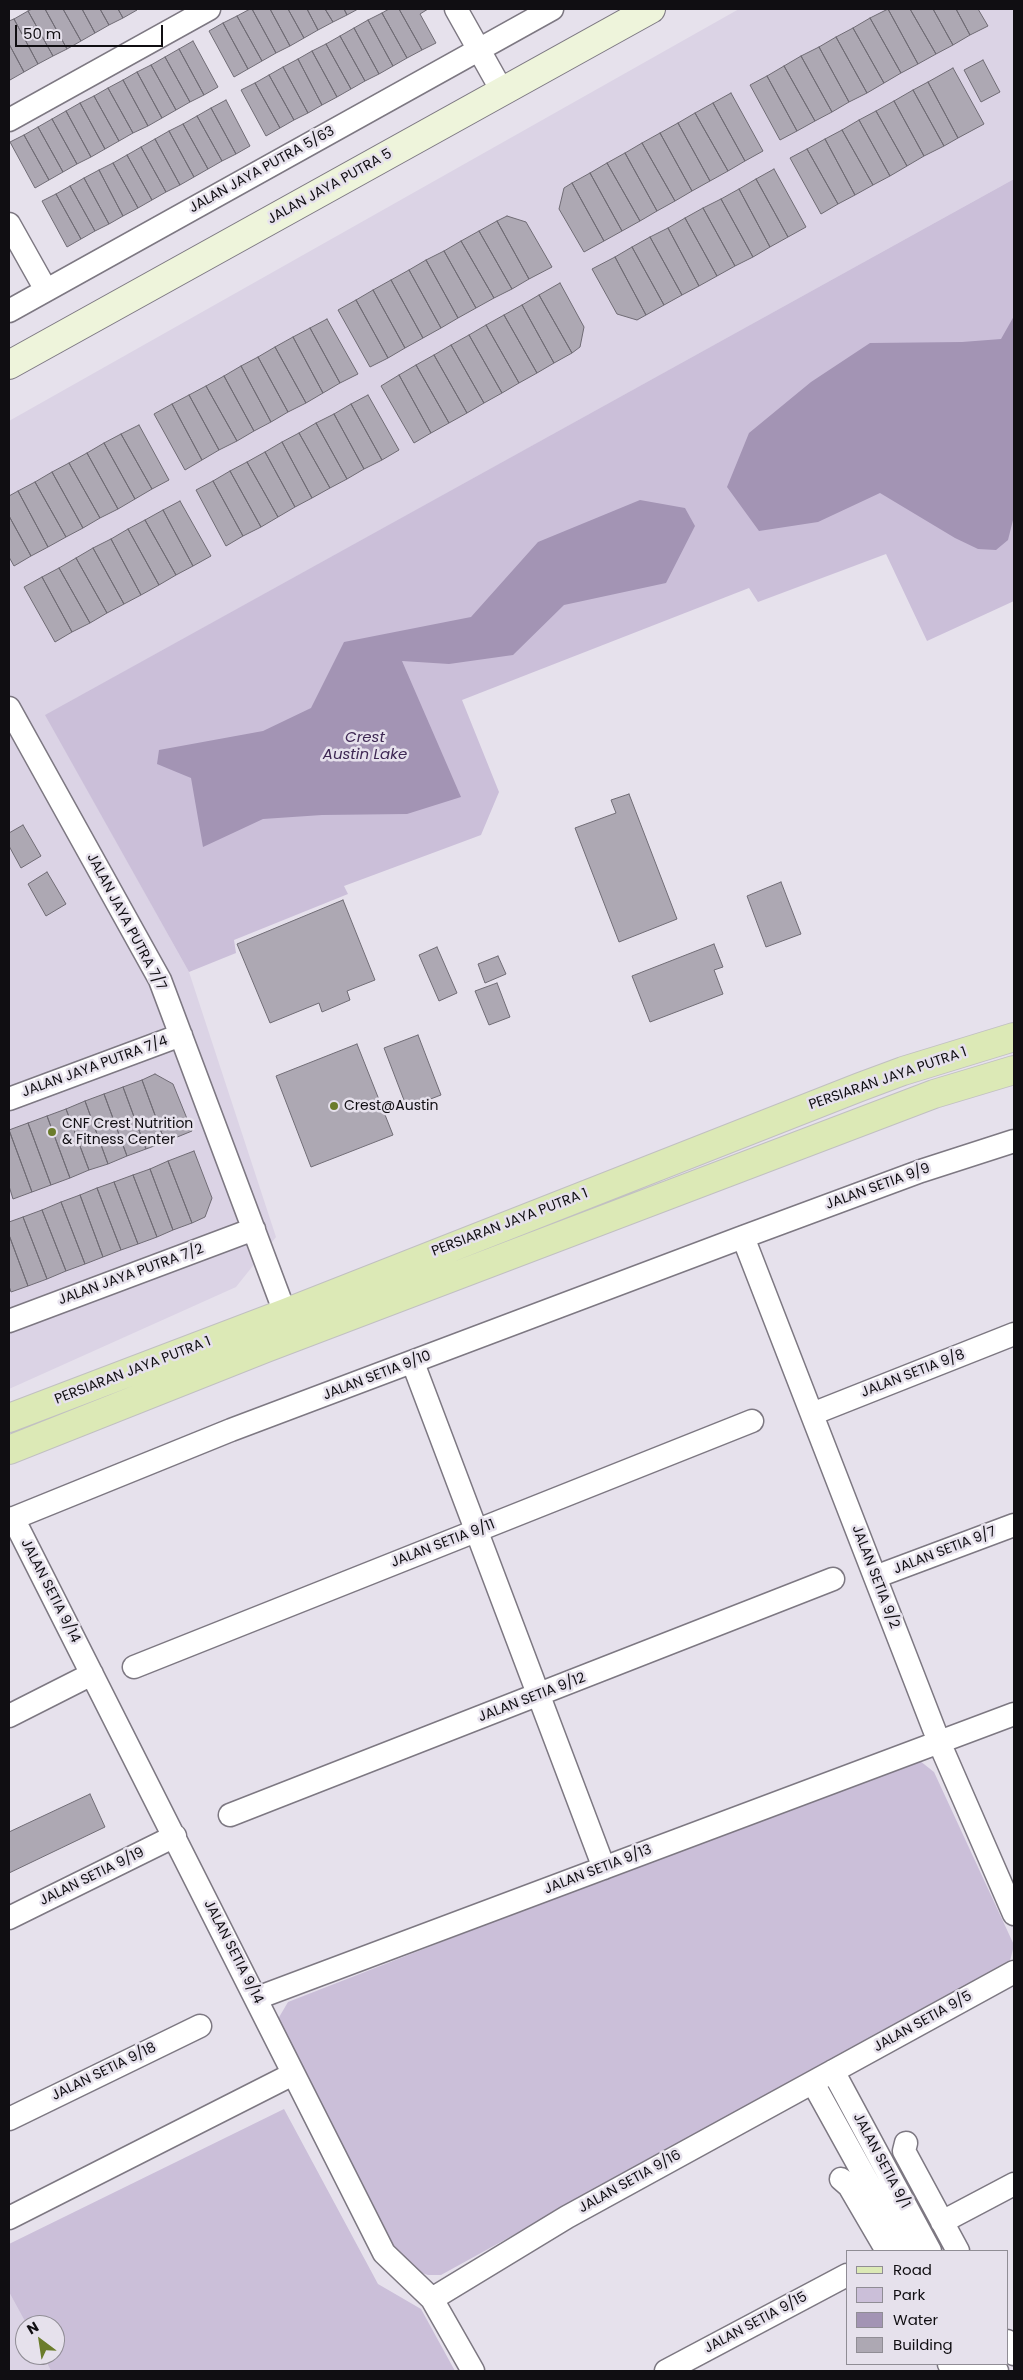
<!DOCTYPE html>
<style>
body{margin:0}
#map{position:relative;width:1023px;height:2380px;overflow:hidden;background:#e6e1ec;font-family:Poppins,sans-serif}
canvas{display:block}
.frame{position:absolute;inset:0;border:10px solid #100e12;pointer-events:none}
.legend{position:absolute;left:846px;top:2250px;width:162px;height:115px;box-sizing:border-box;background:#e6e1ec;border:1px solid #908d95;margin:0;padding:6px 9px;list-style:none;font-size:15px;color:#100e12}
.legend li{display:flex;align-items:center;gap:10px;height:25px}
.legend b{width:25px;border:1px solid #908d95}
.north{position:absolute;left:15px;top:2315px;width:50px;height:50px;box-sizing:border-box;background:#e6e1ec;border:1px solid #908d95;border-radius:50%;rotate:329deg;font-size:14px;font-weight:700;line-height:20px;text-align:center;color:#100e12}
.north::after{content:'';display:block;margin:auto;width:18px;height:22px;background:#6b7c2b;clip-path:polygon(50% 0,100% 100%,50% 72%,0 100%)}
.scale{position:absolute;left:15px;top:25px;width:148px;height:22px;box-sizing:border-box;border:2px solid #100e12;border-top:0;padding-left:6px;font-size:15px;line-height:18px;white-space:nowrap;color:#100e12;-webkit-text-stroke:4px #e6e1ec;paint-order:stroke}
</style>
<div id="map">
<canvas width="1023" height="2380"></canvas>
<div class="frame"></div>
<ul class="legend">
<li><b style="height:6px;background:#dce9b6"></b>Road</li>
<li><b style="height:14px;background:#cbbfd9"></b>Park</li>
<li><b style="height:14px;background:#a394b4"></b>Water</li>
<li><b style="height:14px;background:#ada8b3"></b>Building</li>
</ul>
<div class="north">N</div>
<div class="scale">50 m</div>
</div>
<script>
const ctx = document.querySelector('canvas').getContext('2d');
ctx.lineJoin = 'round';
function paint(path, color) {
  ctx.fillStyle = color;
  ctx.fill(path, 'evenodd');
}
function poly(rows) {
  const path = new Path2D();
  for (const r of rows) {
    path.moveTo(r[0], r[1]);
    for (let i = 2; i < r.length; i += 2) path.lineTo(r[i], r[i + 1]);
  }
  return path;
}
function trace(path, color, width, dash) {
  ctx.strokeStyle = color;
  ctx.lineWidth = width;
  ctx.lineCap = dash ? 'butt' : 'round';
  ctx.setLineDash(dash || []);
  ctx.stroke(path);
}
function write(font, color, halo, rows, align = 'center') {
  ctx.font = font + ' Poppins,sans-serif';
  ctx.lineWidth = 5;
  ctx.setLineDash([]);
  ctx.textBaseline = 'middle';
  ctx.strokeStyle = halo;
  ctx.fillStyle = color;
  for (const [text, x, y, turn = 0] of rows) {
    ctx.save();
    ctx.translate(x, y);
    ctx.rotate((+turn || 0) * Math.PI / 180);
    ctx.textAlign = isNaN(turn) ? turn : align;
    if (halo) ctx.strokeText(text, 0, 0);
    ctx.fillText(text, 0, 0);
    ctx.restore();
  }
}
paint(poly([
 [739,9,1014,9,1014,179,46,715,189,972,276,1237,236,1287,9,1389,9,421],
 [9,2292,27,2325,25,2355,43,2355,51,2371,9,2371]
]), '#dbd3e5');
paint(poly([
 [1014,179,1014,601,927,641,886,554,758,602,749,588,462,700,499,792,481,835,344,886,348,894,234,940,236,953,189,972,45,715],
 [915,1757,934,1772,1014,1945,1010,1961,441,2275,428,2275,412,2270,399,2259,278,2019,288,2002],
 [284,2109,378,2284,421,2309,455,2371,51,2371,43,2355,55,2355,55,2325,27,2325,9,2292,9,2244]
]), '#cbbfd9');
paint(poly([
 [1014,316,1014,516,1008,540,996,550,978,549,955,538,880,493,818,522,759,531,727,487,749,433,811,382,870,343,962,342,1001,339],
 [640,500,685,508,695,526,666,583,564,605,513,655,449,664,402,661,461,797,407,814,322,815,263,819,203,847,191,778,157,764,159,750,263,731,311,708,344,642,471,617,538,542]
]), '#a394b4');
const building = poly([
 [32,9,45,9,67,49,53,56,28,11,32,9],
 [45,9,63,9,81,41,67,49,45,9],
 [63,9,82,9,95,33,81,41,63,9],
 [82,9,100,9,109,25,95,33,82,9],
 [100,9,118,9,123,18,109,25,100,9],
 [118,9,137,9,137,10,123,18,118,9],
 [250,9,252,9,276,53,262,61,237,16,250,9],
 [252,9,270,9,290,46,276,53,252,9],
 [270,9,288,9,304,38,290,46,270,9],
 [288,9,307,9,318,30,304,38,288,9],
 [307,9,325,9,333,22,318,30,307,9],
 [325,9,344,9,347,15,333,22,325,9],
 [344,9,358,9,347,15,344,9],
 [389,9,399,9,422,50,407,58,382,13,389,9],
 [399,9,428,9,420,14,436,43,422,50,399,9],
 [888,9,918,64,901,73,870,18,888,9],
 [888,9,910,9,936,54,918,64,888,9],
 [910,9,933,9,953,45,936,54,910,9],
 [933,9,956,9,970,35,953,45,933,9],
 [956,9,978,9,988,26,970,35,956,9],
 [28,11,53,56,38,64,14,19,28,11],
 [382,13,407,58,393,66,368,20,382,13],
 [237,16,262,61,248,69,223,23,237,16],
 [870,18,901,73,884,83,853,28,870,18],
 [14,19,38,64,24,72,9,44,9,21,14,19],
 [368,20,393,66,379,74,354,28,368,20],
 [223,23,248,69,234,77,209,31,223,23],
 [354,28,379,74,365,81,340,36,354,28],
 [853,28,884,83,867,93,836,37,853,28],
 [340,36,365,81,351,89,326,44,340,36],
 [836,37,867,93,849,102,819,47,836,37],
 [193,41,218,87,204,95,179,49,193,41],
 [9,44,24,72,10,80,9,77,9,44],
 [326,44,351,89,337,97,312,51,326,44],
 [819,47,849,102,832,112,801,56,819,47],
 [179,49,204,95,190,102,165,57,179,49],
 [312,51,337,97,322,105,298,59,312,51],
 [801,56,832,112,815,121,784,66,801,56],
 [165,57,190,102,176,110,151,65,165,57],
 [298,59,322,105,308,113,283,67,298,59],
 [983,60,1000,92,981,102,964,70,983,60],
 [151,65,176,110,162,118,137,72,151,65],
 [784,66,815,121,797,131,767,76,784,66],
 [283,67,308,113,294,120,269,75,283,67],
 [953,68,984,124,958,138,928,82,953,68],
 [137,72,162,118,148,126,123,80,137,72],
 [269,75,294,120,280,128,255,83,269,75],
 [767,76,797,131,780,140,750,85,767,76],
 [123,80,148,126,133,133,108,88,123,80],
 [928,82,958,138,944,146,913,90,928,82],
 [255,83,280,128,266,136,241,90,255,83],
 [108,88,133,133,119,141,94,96,108,88],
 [913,90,944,146,924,156,894,101,913,90],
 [731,93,763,151,745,161,713,103,731,93],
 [94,96,119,141,105,149,80,103,94,96],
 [226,100,250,146,236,154,211,108,226,100],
 [894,101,924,156,907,166,876,111,894,101],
 [80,103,105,149,91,157,66,111,80,103],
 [713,103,745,161,728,171,695,113,713,103],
 [211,108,236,154,222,161,197,116,211,108],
 [66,111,91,157,77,164,52,119,66,111],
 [876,111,907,166,890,176,859,120,876,111],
 [695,113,728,171,710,181,678,123,695,113],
 [197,116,222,161,208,169,183,124,197,116],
 [52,119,77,164,63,172,38,127,52,119],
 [859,120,890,176,873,185,842,130,859,120],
 [678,123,710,181,692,191,660,133,678,123],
 [183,124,208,169,194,177,169,131,183,124],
 [38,127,63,172,49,180,24,135,38,127],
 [842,130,873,185,855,195,825,139,842,130],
 [169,131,194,177,180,185,155,139,169,131],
 [660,133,692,191,675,201,642,143,660,133],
 [24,135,49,180,35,188,10,142,24,135],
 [155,139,180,185,166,192,141,147,155,139],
 [825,139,855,195,838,204,807,149,825,139],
 [642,143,675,201,657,211,625,153,642,143],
 [141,147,166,192,152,200,127,155,141,147],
 [807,149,838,204,821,214,790,158,807,149],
 [625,153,657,211,640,221,607,163,625,153],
 [127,155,152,200,138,208,113,163,127,155],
 [113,163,138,208,123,216,99,170,113,163],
 [607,163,640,221,622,231,590,173,607,163],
 [774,169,806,227,788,237,756,179,774,169],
 [99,170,123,216,109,224,84,178,99,170],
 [590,173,622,231,604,241,572,183,590,173],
 [84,178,109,224,95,231,70,186,84,178],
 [756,179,788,237,770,247,739,189,756,179],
 [572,183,604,241,584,252,559,209,564,188,572,183],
 [70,186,95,231,81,239,56,194,70,186],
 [739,189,770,247,753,257,721,199,739,189],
 [56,194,81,239,67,247,42,201,56,194],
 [721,199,753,257,735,266,703,208,721,199],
 [703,208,735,266,717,276,685,218,703,208],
 [507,216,526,222,552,267,529,279,497,221,507,216],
 [685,218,717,276,699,286,668,228,685,218],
 [497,221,529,279,512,289,479,231,497,221],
 [668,228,699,286,682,295,650,237,668,228],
 [479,231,512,289,494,298,461,241,479,231],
 [650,237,682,295,664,305,632,247,650,237],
 [461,241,494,298,476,308,444,251,461,241],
 [632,247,664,305,646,315,615,257,632,247],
 [444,251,476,308,458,318,426,260,444,251],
 [615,257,646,315,637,320,617,314,592,269,615,257],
 [426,260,458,318,441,328,409,270,426,260],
 [409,270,441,328,423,338,391,280,409,270],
 [391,280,423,338,405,348,373,290,391,280],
 [560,283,584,327,580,347,572,353,539,295,560,283],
 [373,290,405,348,388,358,356,300,373,290],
 [539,295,572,353,554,363,522,305,539,295],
 [356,300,388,358,370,367,338,310,356,300],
 [522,305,554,363,537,373,504,315,522,305],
 [504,315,537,373,519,383,486,325,504,315],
 [327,319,358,374,340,383,310,328,327,319],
 [486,325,519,383,502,393,469,335,486,325],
 [310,328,340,383,323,393,293,337,310,328],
 [469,335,502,393,484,403,451,345,469,335],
 [293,337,323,393,306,403,275,347,293,337],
 [451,345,484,403,467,413,434,355,451,345],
 [275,347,306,403,288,412,258,357,275,347],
 [434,355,467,413,449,423,416,365,434,355],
 [258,357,288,412,271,422,241,366,258,357],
 [416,365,449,423,431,433,399,375,416,365],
 [241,366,271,422,254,431,224,376,241,366],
 [399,375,431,433,414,443,381,386,399,375],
 [224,376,254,431,237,441,206,386,224,376],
 [206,386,237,441,219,450,189,395,206,386],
 [189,395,219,450,202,460,172,404,189,395],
 [368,395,399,450,382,460,351,404,368,395],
 [172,404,202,460,185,470,154,414,172,404],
 [351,404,382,460,364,469,334,414,351,404],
 [334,414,364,469,347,479,316,423,334,414],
 [316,423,347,479,330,488,299,433,316,423],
 [139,425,169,480,152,489,121,434,139,425],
 [299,433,330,488,312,498,282,442,299,433],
 [121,434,152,489,135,499,104,443,121,434],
 [282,442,312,498,295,507,265,452,282,442],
 [104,443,135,499,118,509,87,453,104,443],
 [265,452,295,507,278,517,247,462,265,452],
 [87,453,118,509,100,518,69,463,87,453],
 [247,462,278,517,261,527,230,471,247,462],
 [69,463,100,518,83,528,52,472,69,463],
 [230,471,261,527,243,536,213,481,230,471],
 [52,472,83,528,66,537,35,482,52,472],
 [213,481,243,536,226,546,196,490,213,481],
 [35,482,66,537,48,547,18,491,35,482],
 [18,491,48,547,31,556,9,516,9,496,18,491],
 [180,501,211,556,193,566,163,510,180,501],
 [163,510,193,566,176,575,145,520,163,510],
 [9,516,31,556,14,566,9,557,9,516],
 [145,520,176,575,159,585,128,529,145,520],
 [128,529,159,585,141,595,111,539,128,529],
 [111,539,141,595,124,604,93,548,111,539],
 [93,548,124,604,107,613,76,558,93,548],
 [76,558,107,613,90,623,59,568,76,558],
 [59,568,90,623,72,632,42,577,59,568],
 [42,577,72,632,55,642,24,587,42,577],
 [629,794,677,919,619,942,575,828,616,813,611,800,629,794],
 [23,825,41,856,21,868,9,846,9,833,23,825],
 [47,872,66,904,46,916,28,884,47,872],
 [781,882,801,934,766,947,747,896,781,882],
 [343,900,375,980,347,991,350,1000,322,1012,319,1003,270,1023,237,944,343,900],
 [714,944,723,967,714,970,723,994,650,1022,632,976,714,944],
 [437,947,457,993,439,1001,419,955,437,947],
 [498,956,506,974,485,983,478,964,498,956],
 [497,983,510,1017,489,1025,475,991,497,983],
 [418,1035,441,1095,407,1108,384,1048,418,1035],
 [357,1044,393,1135,311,1167,276,1076,357,1044],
 [155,1074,173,1084,192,1131,165,1142,142,1080,155,1074],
 [142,1080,165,1142,146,1149,123,1087,142,1080],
 [123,1087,146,1149,127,1156,104,1094,123,1087],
 [104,1094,127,1156,108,1164,85,1101,104,1094],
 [85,1101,108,1164,89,1170,66,1109,85,1101],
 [66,1109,89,1170,70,1178,47,1116,66,1109],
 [47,1116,70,1178,51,1185,28,1123,47,1116],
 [28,1123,51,1185,32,1192,9,1130,28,1123],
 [9,1130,32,1192,13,1199,9,1186,9,1130],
 [194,1151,212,1198,205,1217,192,1223,168,1161,194,1151],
 [168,1161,192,1223,173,1230,150,1169,168,1161],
 [150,1169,173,1230,157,1237,133,1175,150,1169],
 [133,1175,157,1237,138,1244,114,1182,133,1175],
 [114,1182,138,1244,121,1250,97,1188,114,1182],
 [97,1188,121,1250,103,1257,80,1195,97,1188],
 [80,1195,103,1257,85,1264,61,1202,80,1195],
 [61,1202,85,1264,66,1271,42,1210,61,1202],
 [42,1210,66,1271,47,1279,23,1217,42,1210],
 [23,1217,47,1279,28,1286,9,1235,9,1222,23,1217],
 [9,1235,28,1286,11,1292,9,1286,9,1235],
 [90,1794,105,1827,9,1873,9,1832,90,1794]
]);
paint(building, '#ada8b3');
trace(building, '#706c75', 1);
const street = poly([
 [456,9,502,91],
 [9,120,209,9],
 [9,224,46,290],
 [9,311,552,9],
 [9,708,160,980,285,1313],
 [9,1099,181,1035],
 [743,1237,939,1742,1014,1914],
 [9,1321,254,1229],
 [413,1363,604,1868],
 [812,1414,1014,1334],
 [13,1518,384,2253,432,2299,473,2371],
 [9,1520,231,1430,743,1237,921,1171,1014,1141],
 [875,1577,1014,1525],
 [134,1667,752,1421],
 [9,1716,92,1674],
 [230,1815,833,1579],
 [9,1918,175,1836],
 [257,1998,1014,1714],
 [833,2071,930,2251],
 [813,2083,906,2251],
 [9,2119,200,2026],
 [906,2143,904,2151,958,2251],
 [841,2179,849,2186,887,2251],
 [9,2218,293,2074],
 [942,2222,1014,2184],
 [432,2299,567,2217,1014,1972],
 [1007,2341,1014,2354],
 [949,2364,953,2371],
 [969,2364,973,2371],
 [993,2364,997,2371],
 [666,2371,847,2275]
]);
const secondary = poly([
 [9,365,651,9]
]);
const primary = poly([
 [9,1418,285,1313,860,1087,903,1071,1014,1037],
 [9,1450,266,1348,934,1094,1014,1070]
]);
trace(street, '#7d7882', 25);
trace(secondary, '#7d7882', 30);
trace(primary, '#c1c0c1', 30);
trace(street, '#fff', 22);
trace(secondary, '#eef4db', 28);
trace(primary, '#dce9b6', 28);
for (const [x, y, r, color] of [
 [334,1106,5,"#6b7c2b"],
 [52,1132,5,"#6b7c2b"]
]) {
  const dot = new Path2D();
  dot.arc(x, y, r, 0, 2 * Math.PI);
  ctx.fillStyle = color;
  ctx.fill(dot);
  trace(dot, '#e6e1ec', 2);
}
write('14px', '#100e12', '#e6e1ec', [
 ["JALAN JAYA PUTRA 5/63",262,170,-29],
 ["JALAN JAYA PUTRA 5",330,187,-29],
 ["JALAN JAYA PUTRA 7/7",126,922,62],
 ["JALAN JAYA PUTRA 7/4",95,1067,-20],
 ["PERSIARAN JAYA PUTRA 1",888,1079,-19],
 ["JALAN SETIA 9/9",878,1187,-20],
 ["PERSIARAN JAYA PUTRA 1",510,1223,-21],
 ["JALAN JAYA PUTRA 7/2",131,1275,-20],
 ["PERSIARAN JAYA PUTRA 1",133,1371,-21],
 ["JALAN SETIA 9/8",913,1374,-21],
 ["JALAN SETIA 9/10",377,1376,-21],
 ["JALAN SETIA 9/11",443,1544,-21],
 ["JALAN SETIA 9/7",945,1551,-21],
 ["JALAN SETIA 9/2",875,1577,69],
 ["JALAN SETIA 9/14",50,1591,63],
 ["JALAN SETIA 9/12",532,1698,-21],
 ["JALAN SETIA 9/13",598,1870,-21],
 ["JALAN SETIA 9/19",92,1877,-26],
 ["JALAN SETIA 9/14",233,1952,63],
 ["JALAN SETIA 9/5",923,2022,-29],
 ["JALAN SETIA 9/18",104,2072,-26],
 ["JALAN SETIA 9/1",881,2161,62],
 ["JALAN SETIA 9/16",630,2182,-29],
 ["JALAN SETIA 9/15",756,2323,-28]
]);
write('14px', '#100e12', '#e6e1ec', [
 ["Crest@Austin",344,1106],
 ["CNF Crest Nutrition",62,1124],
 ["& Fitness Center",62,1140]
], 'left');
write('italic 15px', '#3e2753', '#e6e1ec', [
 ["Crest",365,738],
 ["Austin Lake",365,755]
]);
</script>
